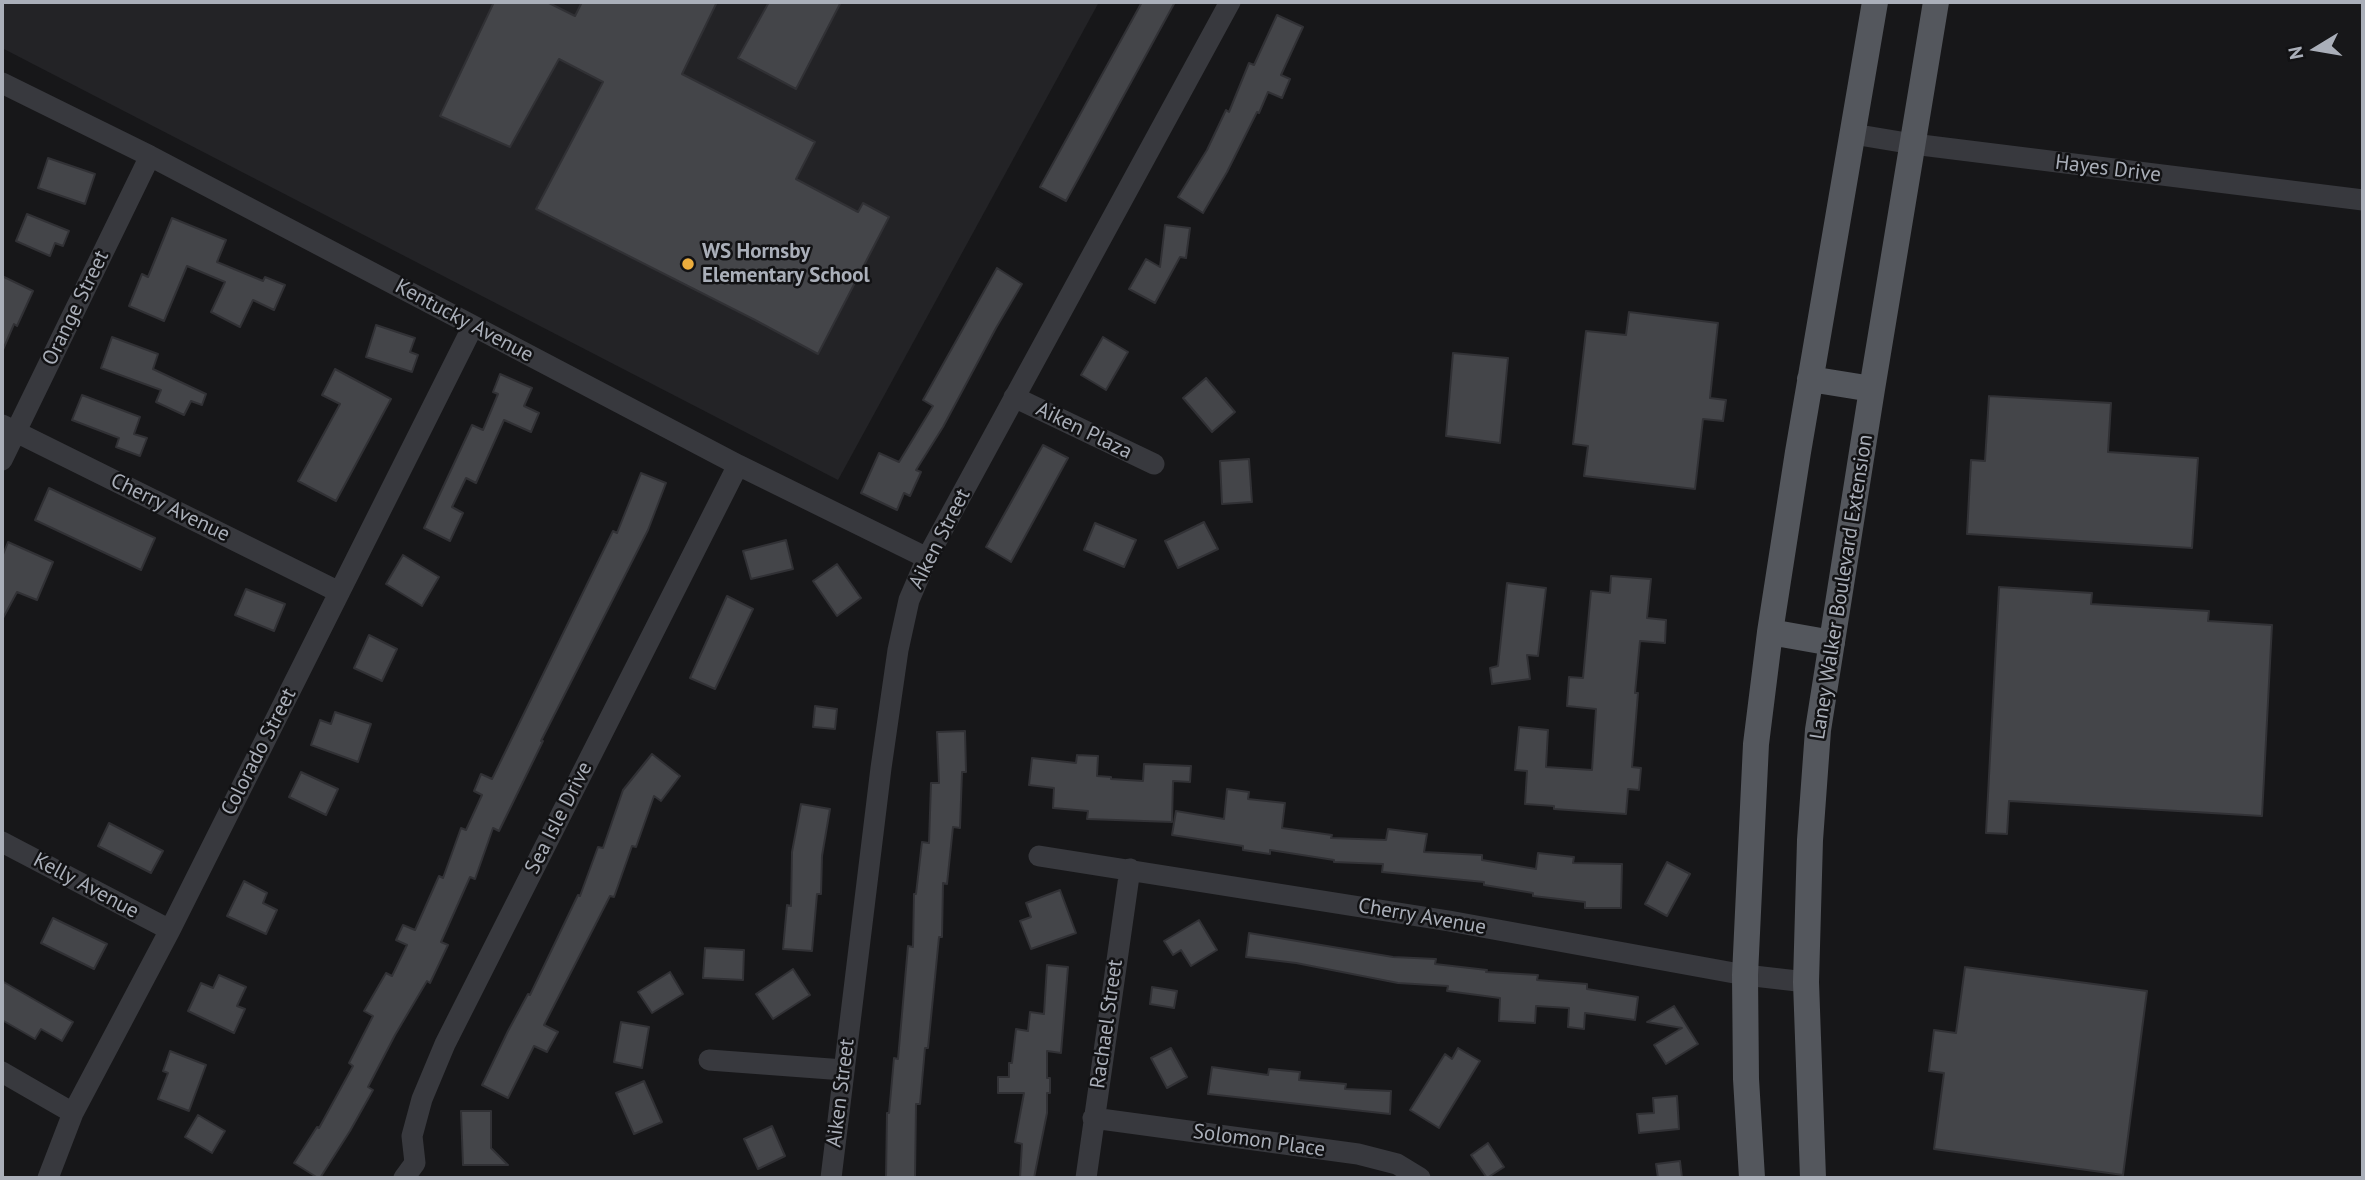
<!DOCTYPE html>
<style>
body{margin:0}
#map{position:relative;width:2365px;height:1180px;overflow:hidden;background:#171719;font-family:"PT Sans",sans-serif}
canvas{display:block}
.frame{position:absolute;inset:0;border:4px solid #aaafb9;pointer-events:none}
.north{position:absolute;left:2281px;top:14px;width:70px;height:70px;-webkit-text-stroke:5px #121214;paint-order:stroke;rotate:259deg;font-size:19px;font-weight:700;line-height:28px;text-align:center;color:#aaafb9}
.north::after{content:'';display:block;margin:auto;width:24px;height:32px;background:#aaafb9;clip-path:polygon(50% 0,100% 100%,50% 72%,0 100%)}
</style>
<div id="map">
<canvas width="2365" height="1180"></canvas>
<div class="frame"></div>
<div class="north">N</div>
</div>
<script>
const ctx = document.querySelector('canvas').getContext('2d');
ctx.lineJoin = 'round';
function paint(path, color) {
  ctx.fillStyle = color;
  ctx.fill(path, 'evenodd');
}
function poly(rows) {
  const path = new Path2D();
  for (const r of rows) {
    path.moveTo(r[0], r[1]);
    for (let i = 2; i < r.length; i += 2) path.lineTo(r[i], r[i + 1]);
  }
  return path;
}
function trace(path, color, width, dash) {
  ctx.strokeStyle = color;
  ctx.lineWidth = width;
  ctx.lineCap = dash ? 'butt' : 'round';
  ctx.setLineDash(dash || []);
  ctx.stroke(path);
}
function write(font, color, halo, rows, align = 'center') {
  ctx.font = font + ' "PT Sans",sans-serif';
  ctx.lineWidth = 5;
  ctx.setLineDash([]);
  ctx.textBaseline = 'middle';
  ctx.strokeStyle = halo;
  ctx.fillStyle = color;
  for (const [text, x, y, turn = 0] of rows) {
    ctx.save();
    ctx.translate(x, y);
    ctx.rotate((+turn || 0) * Math.PI / 180);
    ctx.textAlign = isNaN(turn) ? turn : align;
    if (halo) ctx.strokeText(text, 0, 0);
    ctx.fillText(text, 0, 0);
    ctx.restore();
  }
}
paint(poly([
 [2,2,1099,2,838,480,2,48]
]), '#232326');
const building = poly([
 [494,2,547,2,575,16,582,2,717,2,682,74,815,142,796,179,858,212,863,203,889,217,818,354,755,320,536,209,603,82,559,59,510,147,440,116,494,2],
 [769,2,841,2,796,89,738,58,769,2],
 [1142,2,1175,2,1066,201,1040,187,1142,2],
 [1277,15,1303,27,1281,75,1290,79,1282,98,1268,92,1259,113,1257,112,1227,172,1203,213,1178,197,1207,150,1226,110,1229,112,1249,63,1254,65,1277,15],
 [48,158,95,174,85,204,38,188,48,158],
 [27,214,69,231,63,246,55,243,50,256,16,241,27,214],
 [172,218,226,240,217,262,263,281,265,277,285,285,274,310,253,300,240,327,211,312,225,282,187,266,164,321,129,306,142,274,148,277,172,218],
 [1165,225,1190,228,1186,258,1180,257,1155,303,1129,289,1146,259,1160,267,1165,225],
 [997,268,1022,284,996,328,943,427,916,470,921,472,910,496,904,493,897,510,861,493,879,453,899,462,933,406,923,400,997,268],
 [2,276,33,291,17,326,14,324,2,352,2,276],
 [1629,312,1718,323,1710,398,1726,400,1723,421,1703,419,1695,489,1584,476,1588,446,1573,444,1586,331,1626,335,1629,312],
 [376,325,415,338,410,352,418,355,412,372,366,357,376,325],
 [112,337,158,354,153,369,206,394,202,405,191,401,184,415,156,402,161,390,101,368,112,337],
 [1103,337,1128,352,1106,390,1081,375,1103,337],
 [1453,353,1508,358,1500,443,1446,436,1453,353],
 [335,369,391,399,336,501,298,481,340,404,322,395,335,369],
 [500,374,532,388,524,406,539,413,531,432,504,420,476,483,466,478,452,507,463,513,450,541,424,528,472,425,483,430,498,394,493,392,500,374],
 [1206,378,1235,412,1212,432,1183,398,1206,378],
 [82,395,140,417,134,434,147,438,140,456,116,447,119,438,72,420,82,395],
 [1989,396,2111,403,2108,452,2198,458,2192,548,1967,534,1971,460,1985,461,1989,396],
 [1043,445,1068,458,1011,562,986,547,1043,445],
 [1249,459,1252,502,1222,504,1220,461,1249,459],
 [641,473,666,483,648,530,541,741,543,741,499,831,493,828,475,879,470,877,441,942,448,945,430,983,427,981,395,1035,368,1087,373,1090,350,1131,320,1178,318,1178,294,1163,317,1127,319,1128,353,1066,349,1063,373,1016,364,1011,386,973,392,976,407,945,396,940,403,925,415,930,439,876,443,878,461,828,466,830,482,795,474,791,481,774,492,779,613,531,617,533,641,473],
 [49,488,155,538,141,570,35,520,49,488],
 [1204,522,1218,549,1178,568,1165,541,1204,522],
 [1095,523,1136,540,1124,567,1084,550,1095,523],
 [786,540,793,569,751,579,743,551,786,540],
 [8,542,53,562,37,600,17,592,2,620,2,557,8,542],
 [403,555,439,577,422,606,386,584,403,555],
 [837,564,861,598,837,616,813,581,837,564],
 [1611,576,1651,579,1647,618,1666,620,1665,643,1640,641,1635,693,1638,693,1632,767,1641,768,1639,790,1628,789,1626,814,1554,809,1554,806,1525,804,1527,771,1515,770,1519,727,1548,730,1546,767,1592,770,1596,709,1567,706,1569,677,1583,678,1591,591,1610,593,1611,576],
 [1507,583,1546,588,1538,656,1527,655,1530,679,1492,684,1490,668,1498,666,1507,583],
 [1999,587,2092,593,2091,604,2209,611,2208,621,2272,625,2262,816,2009,801,2007,834,1986,833,1999,587],
 [246,589,285,604,274,631,235,615,246,589],
 [727,596,753,609,715,689,690,678,727,596],
 [369,635,397,649,382,681,354,668,369,635],
 [815,706,837,709,835,729,813,727,815,706],
 [335,712,371,724,358,762,311,745,320,720,331,724,335,712],
 [965,731,966,772,962,772,960,828,953,827,947,884,943,883,942,937,939,937,928,1048,925,1048,920,1104,916,1104,915,1178,886,1178,887,1113,889,1113,894,1058,898,1059,908,946,913,947,914,894,916,894,922,842,929,843,931,783,939,783,937,732,965,731],
 [652,754,680,776,661,801,654,796,636,847,632,846,614,897,610,896,544,1025,558,1032,547,1052,534,1046,508,1098,482,1085,508,1031,528,994,530,995,578,895,580,896,598,847,603,848,623,790,652,754],
 [1077,755,1098,756,1097,776,1111,777,1111,779,1143,781,1144,764,1191,766,1190,782,1173,781,1172,822,1087,819,1088,811,1053,808,1054,788,1029,785,1032,758,1076,763,1077,755],
 [301,772,338,789,326,815,289,797,301,772],
 [1227,789,1249,792,1248,799,1285,803,1282,828,1332,835,1331,838,1386,840,1388,829,1427,834,1424,852,1482,855,1482,860,1536,869,1538,853,1574,857,1573,863,1622,864,1621,908,1585,908,1585,902,1533,896,1533,893,1484,885,1484,882,1382,872,1383,864,1334,862,1334,860,1270,850,1270,854,1243,850,1243,846,1172,835,1176,811,1224,819,1227,789],
 [801,804,830,809,822,856,821,894,817,894,812,951,783,949,787,905,791,906,792,852,801,804],
 [109,823,163,851,151,873,98,846,109,823],
 [1667,862,1690,874,1667,916,1645,904,1667,862],
 [244,881,267,893,263,903,277,910,266,934,227,916,244,881],
 [1060,890,1076,933,1031,949,1020,921,1031,917,1026,903,1060,890],
 [53,918,107,944,94,969,41,943,53,918],
 [1199,920,1217,950,1191,966,1181,950,1173,955,1164,941,1199,920],
 [1249,933,1393,957,1436,959,1435,964,1487,970,1486,972,1538,975,1537,980,1587,984,1587,989,1638,997,1635,1020,1585,1013,1584,1029,1568,1027,1569,1008,1536,1006,1535,1023,1499,1021,1500,998,1447,991,1448,986,1398,983,1296,963,1246,957,1249,933],
 [705,948,744,950,743,980,703,978,705,948],
 [1047,965,1068,967,1061,1053,1047,1051,1047,1078,1050,1078,1050,1093,1047,1093,1047,1113,1034,1178,1020,1178,1022,1144,1015,1142,1024,1093,998,1093,998,1077,1009,1077,1009,1063,1012,1063,1016,1029,1028,1031,1030,1012,1044,1014,1047,965],
 [1965,967,2147,991,2123,1175,1934,1149,1944,1073,1929,1071,1934,1030,1956,1033,1965,967],
 [793,969,810,995,773,1019,756,994,793,969],
 [670,972,683,994,652,1013,638,992,670,972],
 [219,975,246,987,237,1006,245,1009,234,1033,188,1011,201,983,213,988,219,975],
 [2,981,73,1022,62,1041,41,1029,35,1039,2,1020,2,981],
 [1152,987,1177,991,1174,1008,1150,1004,1152,987],
 [1674,1006,1698,1044,1666,1064,1654,1045,1682,1028,1647,1022,1674,1006],
 [621,1022,649,1027,642,1068,614,1062,621,1022],
 [1171,1048,1187,1077,1167,1088,1151,1058,1171,1048],
 [1458,1048,1480,1061,1439,1128,1410,1110,1445,1054,1452,1059,1458,1048],
 [170,1051,206,1065,189,1111,158,1099,168,1073,163,1071,170,1051],
 [1212,1067,1268,1075,1269,1069,1300,1072,1299,1080,1346,1084,1345,1089,1391,1091,1390,1114,1208,1094,1212,1067],
 [644,1081,662,1122,634,1134,616,1093,644,1081],
 [1677,1096,1679,1129,1639,1133,1637,1114,1654,1113,1653,1098,1677,1096],
 [461,1111,491,1111,491,1148,508,1165,463,1165,461,1111],
 [198,1115,225,1131,212,1153,185,1137,198,1115],
 [772,1126,785,1156,758,1169,744,1139,772,1126],
 [1488,1143,1504,1167,1487,1178,1471,1155,1488,1143],
 [1680,1161,1682,1178,1658,1178,1656,1164,1680,1161]
]);
paint(building, '#444549');
trace(building, '#313135', 2);
trace(poly([
 [2,83,150,156,738,465,927,558],
 [1853,134,1913,144,2363,200],
 [1014,397,1154,464],
 [2,425,339,592],
 [2,460,150,156],
 [2,842,170,930],
 [1039,856,1449,921,1745,975,1806,982],
 [709,1060,844,1070],
 [2,1072,73,1113],
 [1093,1118,1358,1154,1397,1164,1420,1178],
 [48,1178,73,1113,170,930,473,326],
 [404,1178,415,1163,412,1136,422,1099,445,1044,738,465],
 [831,1178,881,768,898,650,909,600,927,558,1230,2],
 [1086,1178,1130,869]
]), '#38393e', 21);
trace(poly([
 [1810,379,1872,389],
 [1770,632,1832,643],
 [1752,1178,1746,1079,1745,975,1756,744,1770,632,1798,452,1875,2],
 [1813,1178,1806,982,1810,840,1818,730,1872,389,1936,2]
]), '#54575d', 26);
for (const [x, y, r, color] of [
 [688,264,7,"#ecad3d"]
]) {
  const dot = new Path2D();
  dot.arc(x, y, r, 0, 2 * Math.PI);
  ctx.fillStyle = color;
  ctx.fill(dot);
  trace(dot, '#121214', 2.5);
}
write('21px', '#aaafb9', '#121214', [
 ["Hayes Drive",2108,169,7],
 ["Orange Street",76,308,-64],
 ["Kentucky Avenue",464,321,28],
 ["Aiken Plaza",1084,431,26],
 ["Cherry Avenue",170,508,26],
 ["Aiken Street",940,539,-63],
 ["Laney Walker Boulevard Extension",1842,587,-81],
 ["Colorado Street",259,752,-63],
 ["Sea Isle Drive",559,818,-63],
 ["Kelly Avenue",86,886,28],
 ["Cherry Avenue",1422,917,10],
 ["Rachael Street",1107,1024,-82],
 ["Aiken Street",841,1093,-83],
 ["Solomon Place",1259,1141,8]
]);
write('bold 21px', '#aaafb9', '#121214', [
 ["WS Hornsby",702,252],
 ["Elementary School",702,276]
], 'left');
</script>
